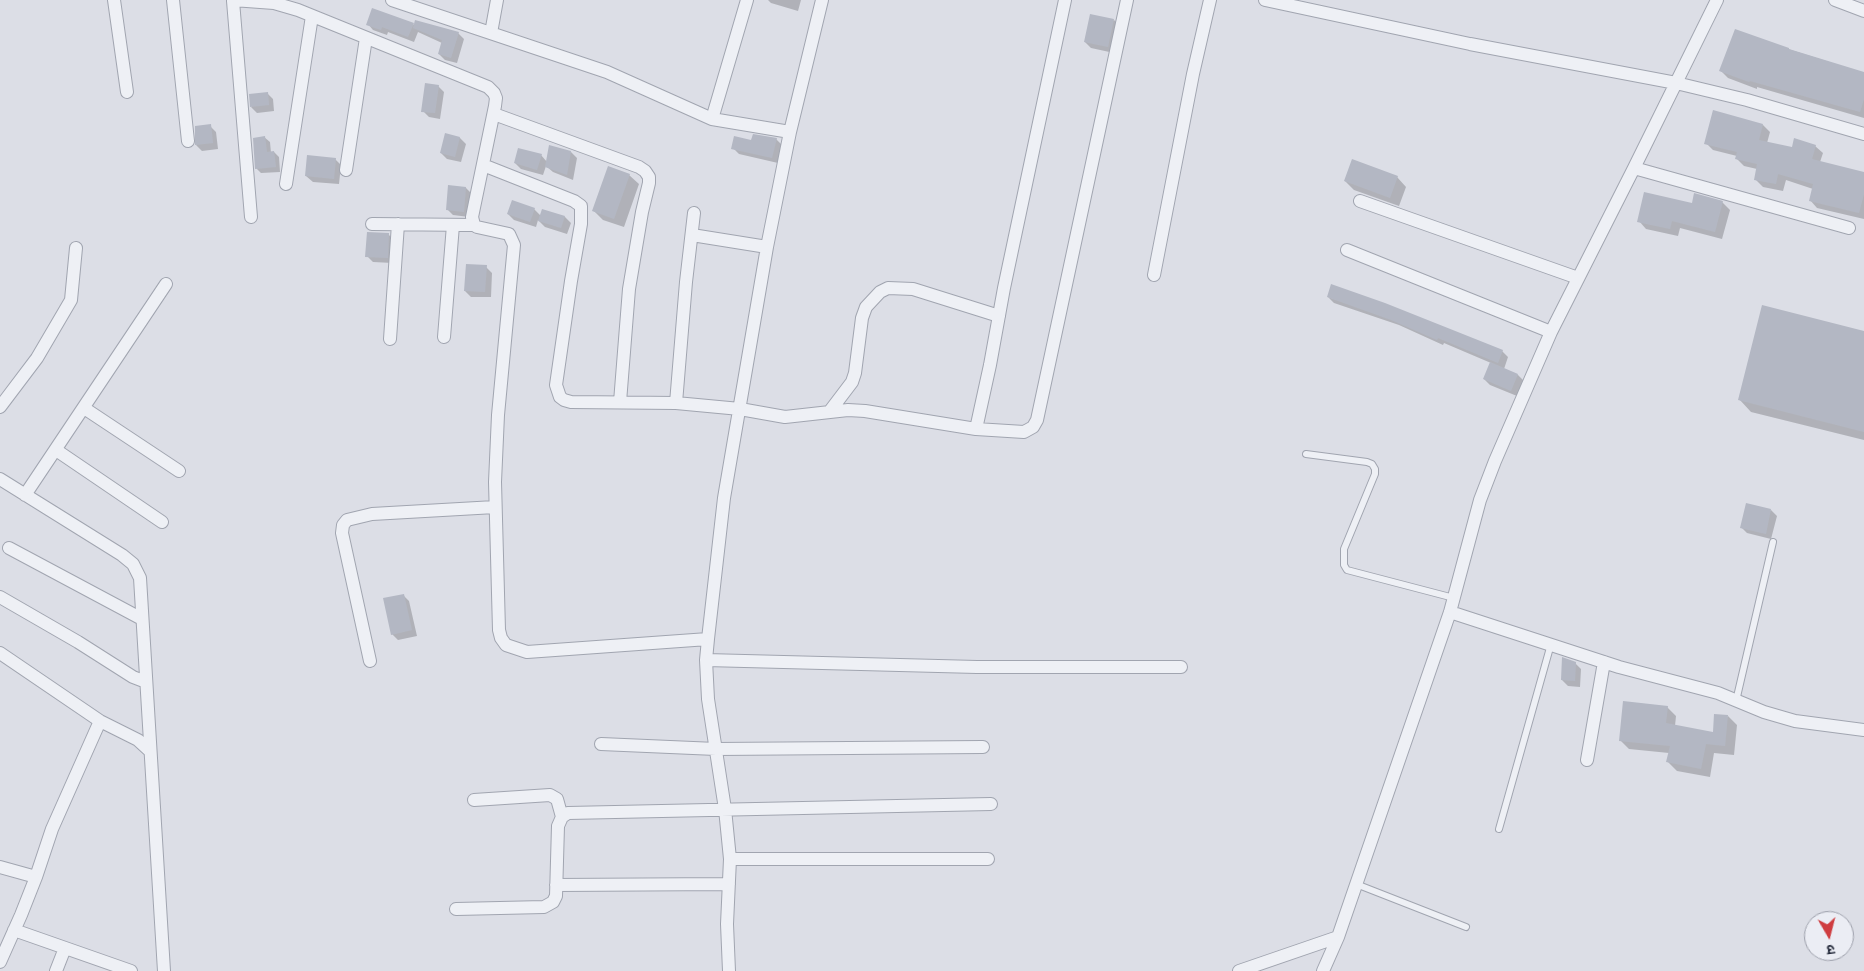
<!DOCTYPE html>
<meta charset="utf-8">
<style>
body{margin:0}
#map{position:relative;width:1864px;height:971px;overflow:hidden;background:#dcdee6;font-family:"PT Sans","Noto Sans Devanagari",sans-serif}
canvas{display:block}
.north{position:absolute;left:1804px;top:911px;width:50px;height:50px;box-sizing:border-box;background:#ebedf4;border:1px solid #9c9faa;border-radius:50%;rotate:172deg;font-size:14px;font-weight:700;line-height:20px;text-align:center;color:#252b3c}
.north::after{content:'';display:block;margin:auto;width:18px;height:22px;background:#cf3d40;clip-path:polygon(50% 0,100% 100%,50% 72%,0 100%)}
</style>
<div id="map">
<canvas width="1864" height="971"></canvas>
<div class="north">उ</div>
</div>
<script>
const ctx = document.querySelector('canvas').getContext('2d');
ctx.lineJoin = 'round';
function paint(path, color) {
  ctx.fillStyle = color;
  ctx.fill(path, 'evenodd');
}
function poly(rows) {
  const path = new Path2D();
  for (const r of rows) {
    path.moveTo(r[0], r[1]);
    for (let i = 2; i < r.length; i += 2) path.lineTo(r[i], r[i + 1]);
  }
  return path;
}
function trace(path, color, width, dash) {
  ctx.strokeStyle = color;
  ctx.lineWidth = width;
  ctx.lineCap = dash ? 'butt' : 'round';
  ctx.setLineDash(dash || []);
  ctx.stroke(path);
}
paint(poly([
 [768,0,801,0,798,11,771,3],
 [1114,20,1120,26,1114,53,1091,48,1085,42],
 [368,24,413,24,415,26,458,33,464,39,457,63,445,60,439,54,442,43,418,32,414,42,388,32,387,35,373,30],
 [1788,49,1864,73,1864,118,1757,87,1757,89,1728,78,1720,70],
 [438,86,444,92,440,119,429,117,423,111],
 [267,93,273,99,274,111,257,113,251,107],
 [1763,125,1770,132,1767,143,1793,148,1815,146,1823,153,1820,162,1864,173,1864,219,1817,208,1810,200,1813,189,1786,180,1783,191,1763,187,1755,179,1757,169,1744,166,1736,158,1737,156,1713,150,1706,143],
 [210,126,216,132,218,149,202,151,196,145],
 [446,135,460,138,466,144,461,162,447,159,441,153],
 [264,137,270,142,271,153,274,152,279,157,280,172,261,173,256,168],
 [776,139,782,145,778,163,739,154,733,148,752,141],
 [571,152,577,158,573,180,553,172,546,166,543,175,521,169,515,163,541,155,547,162],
 [335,159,341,165,339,184,313,182,306,176],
 [629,175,639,184,624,227,603,220,593,210],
 [1397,177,1406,187,1399,206,1354,190,1345,181],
 [450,186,466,188,472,194,469,217,453,215,447,209],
 [1722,202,1730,210,1722,239,1680,228,1678,236,1646,229,1639,221,1692,205],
 [534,209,541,216,543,210,565,217,571,223,567,234,545,227,538,220,536,227,514,220,508,214],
 [388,234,394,240,393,263,373,262,367,256],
 [486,267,492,273,491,297,471,297,465,291],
 [1328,297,1502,351,1508,357,1504,369,1518,375,1524,381,1517,396,1490,385,1484,379,1491,363,1444,343,1443,345,1399,325,1334,303],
 [1864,332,1864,440,1751,412,1739,399],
 [1771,510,1777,516,1771,539,1747,533,1741,527],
 [403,595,409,601,417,636,398,640,392,634],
 [1575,663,1581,669,1580,687,1568,686,1562,680],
 [1667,707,1676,716,1675,726,1714,734,1728,716,1737,725,1734,755,1714,753,1710,777,1677,771,1668,762,1669,753,1629,749,1620,740]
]), '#0003');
paint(poly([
 [372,8,414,23,408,37,382,27,381,30,366,25],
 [1090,14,1114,19,1108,47,1084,42],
 [415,20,459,32,451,58,438,54,442,40,413,28],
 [1735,29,1789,48,1789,49,1864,72,1864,99,1860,112,1750,81,1749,82,1719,71],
 [425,83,439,85,435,113,421,112],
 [268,92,269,105,250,107,249,94],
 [1713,110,1763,124,1759,140,1792,147,1794,138,1816,145,1812,159,1864,172,1864,194,1859,213,1809,201,1813,184,1778,174,1776,184,1754,180,1757,164,1735,159,1737,152,1704,144],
 [211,124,213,143,195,145,195,126],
 [445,133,460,137,455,157,440,153],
 [753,134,777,138,772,158,731,149,734,136,751,140],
 [265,136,267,152,274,151,276,167,255,169,253,138],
 [549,145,571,151,567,175,545,167],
 [518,148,542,154,537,170,514,163],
 [307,155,336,158,334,179,305,176],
 [1352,159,1398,176,1390,198,1344,181],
 [608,166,630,174,614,219,592,211],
 [448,185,466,187,464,212,446,210],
 [1644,192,1692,203,1694,193,1723,201,1715,232,1672,221,1670,229,1637,222],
 [512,200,535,208,530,222,507,214],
 [542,209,565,216,561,228,538,221],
 [367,232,389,233,388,258,365,257],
 [466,264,487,265,485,292,464,291],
 [1331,284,1385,303,1503,350,1498,363,1438,338,1437,340,1391,320,1327,297],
 [1762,305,1864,331,1864,432,1738,400],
 [1490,362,1518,374,1511,391,1483,379],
 [1746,503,1771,509,1766,534,1740,528],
 [404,594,412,630,391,635,383,598],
 [1562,657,1576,662,1575,681,1561,680],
 [1623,701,1668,706,1666,723,1713,732,1714,714,1728,715,1725,746,1706,744,1701,769,1666,762,1670,746,1619,741]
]), '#b3b7c3');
const lane = poly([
 [1306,454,1367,462,1372,464,1375,469,1375,474,1344,549,1344,565,1347,570,1454,598],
 [1736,701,1773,542],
 [1499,829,1551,644],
 [1356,884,1466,927]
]);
const street = poly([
 [114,0,127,92],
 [173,0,188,141],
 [233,0,274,3,298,10,488,87,494,93,496,98,495,106,472,217,474,225,477,227,509,234,514,245,498,415,495,482,499,630,501,638,506,645,527,652,708,639],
 [392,0,607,72,712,119,790,132],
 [1265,0,1470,44,1676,83,1747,100,1864,134],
 [1835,0,1864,11],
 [233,1,251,217],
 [491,33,497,0],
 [494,114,639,167,645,171,649,177,649,183,642,212,629,289,620,402],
 [712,119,747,0],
 [483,165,574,201,581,206,581,224,571,281,556,385,560,397,564,400,571,402,676,403,740,409,785,417,848,410,865,411,976,429,1024,432,1033,427,1037,420,1127,0],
 [1634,168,1849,228],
 [346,170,366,38],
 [286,184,312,16],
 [1360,201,1578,278],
 [372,224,474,225],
 [692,235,767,247],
 [1347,250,1551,332],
 [1154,275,1193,74,1210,0],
 [444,337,453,225],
 [390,339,398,224],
 [676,403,686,282,694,213],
 [0,407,37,358,71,300,76,248],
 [84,408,179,471],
 [830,411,852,382,855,373,862,318,866,307,880,292,888,288,913,289,999,316],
 [976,429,990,365,1004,288,1065,0],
 [56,450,162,522],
 [0,479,122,555,133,564,140,578,164,971],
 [25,495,166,284],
 [9,548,142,619],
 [0,597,78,642,133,677,146,682],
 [1450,612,1619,667,1718,693,1764,712,1795,721,1864,730],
 [0,653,100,721,138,740,150,751],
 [706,660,977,667,1181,667],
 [370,661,342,533,343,525,347,520,372,514,495,507],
 [601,744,716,749,983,747],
 [1587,760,1604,662],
 [474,800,550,795,557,799,562,817],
 [730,859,988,859],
 [0,867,36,877,21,915,0,962],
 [36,877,52,829,100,721],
 [556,885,729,884],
 [456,909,544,907,553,902,556,896,558,826,562,817,568,813,991,804],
 [14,930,131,971],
 [56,971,65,948],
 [729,971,727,924,730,859,725,809,708,699,706,660,708,639,724,498,767,247,790,132,822,0],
 [1239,971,1338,937],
 [1323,971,1338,937,1450,612,1480,500,1495,461,1551,332,1634,168,1717,0]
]);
trace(lane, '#a1a5b0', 8);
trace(street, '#a1a5b0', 14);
trace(lane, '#eef0f5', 6);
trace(street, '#eef0f5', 12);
</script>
